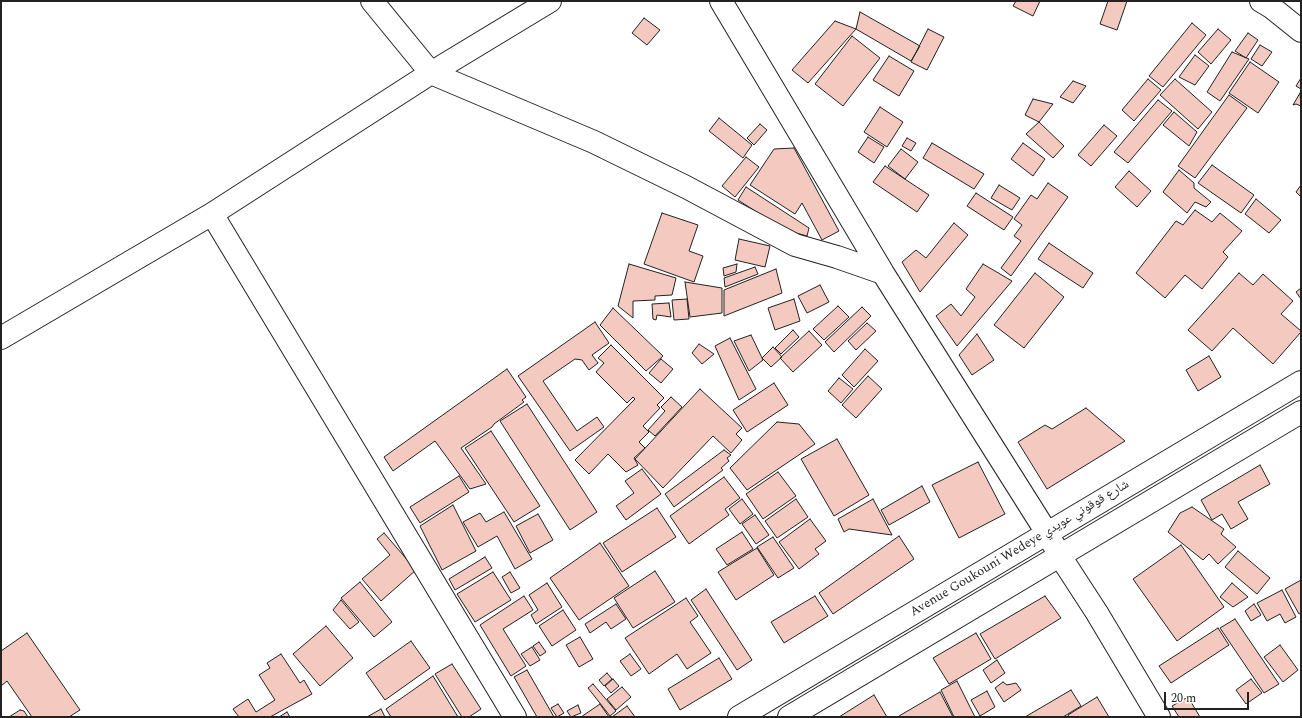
<!DOCTYPE html>
<meta charset="utf-8">
<style>
body{margin:0}
#map{position:relative;width:1302px;height:718px;overflow:hidden;background:#fff;font-family:Spectral,serif}
canvas{display:block}
.frame{position:absolute;inset:0;border:2px solid #222;pointer-events:none}
.scale{position:absolute;left:1164px;top:692px;width:85px;height:18px;box-sizing:border-box;border:2px solid #222;border-top:0;padding-left:5px;font-size:12px;line-height:14px;white-space:nowrap;color:#222;-webkit-text-stroke:3px #fff;paint-order:stroke}
</style>
<div id="map">
<canvas width="1302" height="718"></canvas>
<div class="frame"></div>
<div class="scale">20 m</div>
</div>
<script>
const ctx = document.querySelector('canvas').getContext('2d');
ctx.lineJoin = 'round';
function paint(path, color) {
  ctx.fillStyle = color;
  ctx.fill(path, 'evenodd');
}
function poly(rows) {
  const path = new Path2D();
  for (const r of rows) {
    path.moveTo(r[0], r[1]);
    for (let i = 2; i < r.length; i += 2) path.lineTo(r[i], r[i + 1]);
  }
  return path;
}
function trace(path, color, width, dash) {
  ctx.strokeStyle = color;
  ctx.lineWidth = width;
  ctx.lineCap = dash ? 'butt' : 'round';
  ctx.setLineDash(dash || []);
  ctx.stroke(path);
}
function write(font, color, halo, rows, align = 'center') {
  ctx.font = font + ' Spectral,"Noto Naskh Arabic",serif';
  ctx.lineWidth = 3;
  ctx.setLineDash([]);
  ctx.textBaseline = 'middle';
  ctx.strokeStyle = halo;
  ctx.fillStyle = color;
  for (const [text, x, y, turn = 0] of rows) {
    ctx.save();
    ctx.translate(x, y);
    ctx.rotate((+turn || 0) * Math.PI / 180);
    ctx.textAlign = isNaN(turn) ? turn : align;
    if (halo) ctx.strokeText(text, 0, 0);
    ctx.fillText(text, 0, 0);
    ctx.restore();
  }
}
const building = poly([
 [1016,1,1040,1,1033,16,1013,6,1016,1],
 [1108,1,1127,1,1117,30,1100,24,1108,1],
 [860,12,920,46,911,61,856,29,860,12],
 [644,18,660,30,647,45,632,33,644,18],
 [835,21,856,29,808,83,792,70,835,21],
 [1192,23,1206,35,1163,87,1149,76,1192,23],
 [928,29,944,37,927,70,911,62,928,29],
 [1218,29,1231,40,1211,64,1198,52,1218,29],
 [1248,33,1258,40,1246,58,1235,51,1248,33],
 [852,36,880,58,843,106,815,84,852,36],
 [1260,45,1272,52,1262,66,1251,59,1260,45],
 [1232,52,1249,59,1220,101,1207,92,1232,52],
 [1195,55,1209,66,1195,85,1179,77,1195,55],
 [889,56,914,71,899,96,873,80,889,56],
 [1250,62,1279,82,1258,113,1229,93,1250,62],
 [1301,78,1301,89,1296,86,1301,78],
 [1148,79,1161,90,1134,121,1122,110,1148,79],
 [1175,79,1212,112,1198,129,1160,95,1175,79],
 [1073,81,1086,86,1073,103,1060,97,1073,81],
 [1300,93,1301,106,1296,104,1293,105,1300,93],
 [1229,95,1247,108,1195,178,1178,166,1229,95],
 [1033,99,1053,104,1039,122,1025,115,1033,99],
 [1158,100,1172,111,1128,163,1114,152,1158,100],
 [880,107,903,122,887,147,864,132,880,107],
 [1174,112,1197,132,1189,146,1163,125,1174,112],
 [719,118,752,145,743,158,709,131,719,118],
 [1039,122,1064,146,1053,158,1026,134,1039,122],
 [760,124,767,130,754,145,747,138,760,124],
 [1104,125,1117,136,1091,166,1078,155,1104,125],
 [868,137,884,147,874,163,858,152,868,137],
 [907,138,916,143,911,151,902,146,907,138],
 [932,143,984,174,974,189,923,158,932,143],
 [1023,143,1045,159,1033,176,1011,159,1023,143],
 [794,148,839,231,822,240,802,203,795,214,750,185,774,149,794,148],
 [901,149,918,162,905,179,888,166,901,149],
 [746,157,759,167,735,197,722,186,746,157],
 [1212,165,1254,195,1241,213,1198,183,1212,165],
 [885,166,929,195,917,212,873,182,885,166],
 [1179,170,1194,183,1194,188,1211,202,1206,207,1195,202,1187,213,1163,192,1179,170],
 [1129,171,1151,191,1137,207,1115,187,1129,171],
 [1048,183,1068,197,1011,276,1001,268,1021,241,1014,236,1022,225,1014,219,1031,195,1037,199,1048,183],
 [999,185,1020,198,1012,210,991,198,999,185],
 [1301,185,1301,197,1296,192,1301,185],
 [746,187,809,228,807,236,785,230,738,200,746,187],
 [976,193,1013,217,1004,230,967,206,976,193],
 [1256,199,1281,220,1269,233,1245,214,1256,199],
 [1195,210,1212,222,1220,213,1242,231,1223,252,1228,257,1202,289,1185,275,1165,298,1136,273,1176,221,1183,225,1195,210],
 [662,213,698,225,689,251,703,256,694,282,644,264,662,213],
 [954,223,968,235,920,292,902,262,916,250,926,258,954,223],
 [739,239,770,246,765,267,735,260,739,239],
 [1049,243,1093,273,1083,288,1038,259,1049,243],
 [629,264,676,278,672,295,655,296,655,300,633,301,633,318,618,306,629,264],
 [737,264,736,272,724,276,723,268,737,264],
 [983,264,1012,281,957,346,936,316,951,304,961,316,975,297,966,289,983,264],
 [755,267,758,274,725,287,724,278,755,267],
 [776,269,782,293,724,316,724,290,776,269],
 [1035,273,1064,297,1024,348,994,325,1035,273],
 [1239,273,1253,285,1263,274,1293,301,1281,314,1301,331,1301,332,1273,364,1233,328,1212,351,1188,330,1239,273],
 [685,282,722,288,722,313,690,317,685,282],
 [820,285,829,302,807,313,798,296,820,285],
 [1301,288,1301,299,1296,292,1301,288],
 [687,299,689,319,674,320,672,300,687,299],
 [794,299,800,321,775,330,768,308,794,299],
 [669,303,671,317,657,315,656,320,653,319,652,304,669,303],
 [838,306,849,317,824,340,813,329,838,306],
 [862,307,871,316,834,352,825,342,862,307],
 [613,308,663,356,646,371,600,325,613,308],
 [595,322,609,343,592,355,598,363,589,370,582,360,575,359,543,381,577,431,597,417,604,427,570,451,518,376,595,322],
 [867,323,876,331,856,350,848,341,867,323],
 [793,330,799,337,781,354,775,348,793,330],
 [809,331,822,345,793,372,780,358,809,331],
 [977,334,994,360,972,375,959,355,977,334],
 [751,335,763,360,749,371,734,341,751,335],
 [730,338,756,389,739,400,715,346,730,338],
 [699,344,714,354,702,364,692,353,699,344],
 [611,345,664,398,657,405,660,408,643,426,649,432,639,442,645,448,634,458,638,465,626,472,608,454,589,474,575,460,635,399,633,397,627,403,596,372,604,363,598,358,611,345],
 [773,347,782,357,771,367,762,358,773,347],
 [865,349,878,361,854,387,842,375,865,349],
 [1209,356,1221,377,1198,391,1186,370,1209,356],
 [661,359,673,369,661,383,649,373,661,359],
 [507,369,526,397,522,400,524,402,494,424,492,427,461,448,486,484,470,489,435,441,393,471,384,457,507,369],
 [868,376,882,389,856,418,842,405,868,376],
 [839,378,853,389,841,403,828,391,839,378],
 [774,383,788,405,747,432,733,410,774,383],
 [700,389,742,428,736,434,742,440,731,453,713,436,663,488,635,459,700,389],
 [671,397,682,407,655,436,648,430,665,411,661,407,671,397],
 [527,404,597,512,570,530,500,421,527,404],
 [1086,408,1125,441,1047,489,1018,442,1045,425,1052,429,1086,408],
 [777,422,799,424,815,444,747,490,730,468,777,422],
 [491,431,540,506,514,522,465,448,491,431],
 [837,439,869,495,834,516,801,459,837,439],
 [724,450,731,455,727,458,729,461,721,468,723,470,674,507,665,494,724,450],
 [978,462,1005,514,959,538,932,485,978,462],
 [1260,465,1270,484,1238,502,1248,519,1231,529,1222,514,1212,520,1201,500,1260,465],
 [642,469,661,494,626,520,616,506,634,493,625,481,642,469],
 [778,472,796,496,763,519,746,494,778,472],
 [459,476,469,492,420,523,410,507,459,476],
 [724,477,740,498,725,509,729,515,689,544,670,516,724,477],
 [922,486,930,502,889,525,881,510,922,486],
 [742,499,753,514,740,524,729,509,742,499],
 [796,499,808,517,777,538,765,521,796,499],
 [873,499,892,535,849,529,844,532,838,519,873,499],
 [453,505,476,551,442,570,420,526,453,505],
 [1192,507,1224,529,1221,534,1236,547,1218,564,1209,554,1203,560,1168,532,1180,513,1192,507],
 [657,508,676,537,622,572,603,543,657,508],
 [504,512,532,559,515,569,497,536,478,547,463,522,480,513,486,522,504,512],
 [538,514,553,540,530,553,516,526,538,514],
 [755,515,769,535,756,544,742,524,755,515],
 [810,519,826,541,815,549,819,554,799,569,779,542,810,519],
 [742,532,753,549,727,565,716,549,742,532],
 [384,533,416,570,381,601,362,579,390,555,377,539,384,533],
 [899,536,914,559,833,614,819,593,899,536],
 [773,537,794,568,778,578,757,547,773,537],
 [600,543,629,586,579,620,550,578,600,543],
 [1181,545,1224,607,1177,641,1133,579,1181,545],
 [757,548,774,575,736,600,718,572,757,548],
 [1238,551,1270,578,1257,594,1225,567,1238,551],
 [485,557,492,568,455,590,449,579,485,557],
 [655,571,675,602,633,628,614,598,655,571],
 [493,572,511,600,475,622,457,594,493,572],
 [510,572,520,588,511,593,502,577,510,572],
 [1301,580,1301,613,1299,614,1285,589,1301,580],
 [360,582,392,622,374,637,341,598,360,582],
 [547,583,562,607,536,624,531,615,538,610,529,595,547,583],
 [1232,583,1248,597,1233,607,1220,597,1232,583],
 [706,589,752,660,737,670,691,600,706,589],
 [1282,590,1296,617,1285,623,1280,614,1267,621,1257,603,1282,590],
 [524,596,533,610,503,629,526,666,511,676,480,625,524,596],
 [815,596,828,616,784,643,771,622,815,596],
 [1045,596,1061,618,995,659,980,634,1045,596],
 [686,598,698,616,690,622,711,653,687,669,677,654,649,674,625,638,686,598],
 [341,600,359,622,350,629,333,610,341,600],
 [616,604,626,619,611,629,606,622,590,633,585,624,616,604],
 [1254,604,1261,615,1251,621,1245,611,1254,604],
 [563,610,576,630,552,646,539,626,563,610],
 [1235,619,1279,684,1264,693,1220,628,1235,619],
 [326,626,353,658,320,686,293,654,326,626],
 [1218,628,1229,645,1171,683,1159,666,1218,628],
 [27,633,80,710,69,717,32,717,7,681,1,686,1,651,27,633],
 [976,633,991,659,949,684,933,658,976,633],
 [580,637,593,659,579,667,566,645,580,637],
 [411,641,430,668,385,700,366,673,411,641],
 [539,642,546,652,540,656,533,646,539,642],
 [1280,645,1298,670,1283,682,1264,657,1280,645],
 [532,647,540,660,530,666,521,654,532,647],
 [281,654,300,683,304,680,312,694,270,717,239,717,233,709,248,699,256,712,275,700,259,675,270,668,267,663,281,654],
 [630,654,641,669,631,676,620,661,630,654],
 [719,658,732,679,680,710,668,689,719,658],
 [997,660,1005,673,991,683,983,670,997,660],
 [452,664,481,709,469,717,462,717,435,674,452,664],
 [527,670,554,717,537,717,514,677,527,670],
 [607,673,612,679,604,686,599,680,607,673],
 [433,676,458,717,391,717,386,709,433,676],
 [613,679,619,686,611,693,605,686,613,679],
 [1251,679,1262,693,1246,704,1236,690,1251,679],
 [957,681,975,717,954,717,941,690,957,681],
 [1003,682,1007,685,1016,683,1021,690,1004,702,995,688,1003,682],
 [593,684,616,711,610,716,588,688,593,684],
 [622,687,631,697,616,710,607,699,622,687],
 [1071,690,1081,706,1063,717,1025,717,1071,690],
 [987,691,995,707,980,716,971,700,987,691],
 [940,692,953,717,900,717,899,716,940,692],
 [874,695,887,717,839,717,874,695],
 [1097,697,1109,717,1069,717,1068,715,1097,697],
 [1188,697,1200,717,1179,717,1172,706,1188,697],
 [558,704,564,713,557,717,551,708,558,704],
 [600,704,609,717,581,717,600,704],
 [578,705,581,713,571,717,567,711,578,705],
 [627,706,635,717,612,717,627,706],
 [381,709,385,717,367,717,381,709],
 [20,710,24,711,28,717,9,717,20,710],
 [287,712,290,717,279,717,287,712]
]);
paint(building, '#f3c9c0');
trace(building, '#222', 1);
const minor = poly([
 [372,1,431,73,594,142,686,187,795,245,837,257,883,273],
 [721,1,883,273,1047,533,1060,556,1097,613,1159,717],
 [1261,1,1271,7,1301,31],
 [212,214,515,717],
 [1,338,212,214,431,73,550,1]
]);
const tertiary = poly([
 [739,717,1301,382],
 [789,717,1301,412]
]);
trace(minor, '#222', 24);
trace(tertiary, '#222', 24);
trace(minor, '#fff', 22);
trace(tertiary, '#fff', 22);
write('13px', '#222', '#fff', [
 ["Avenue Goukouni Wedeye شارع قوقوني عويدي",1020,549,-31]
]);
</script>
